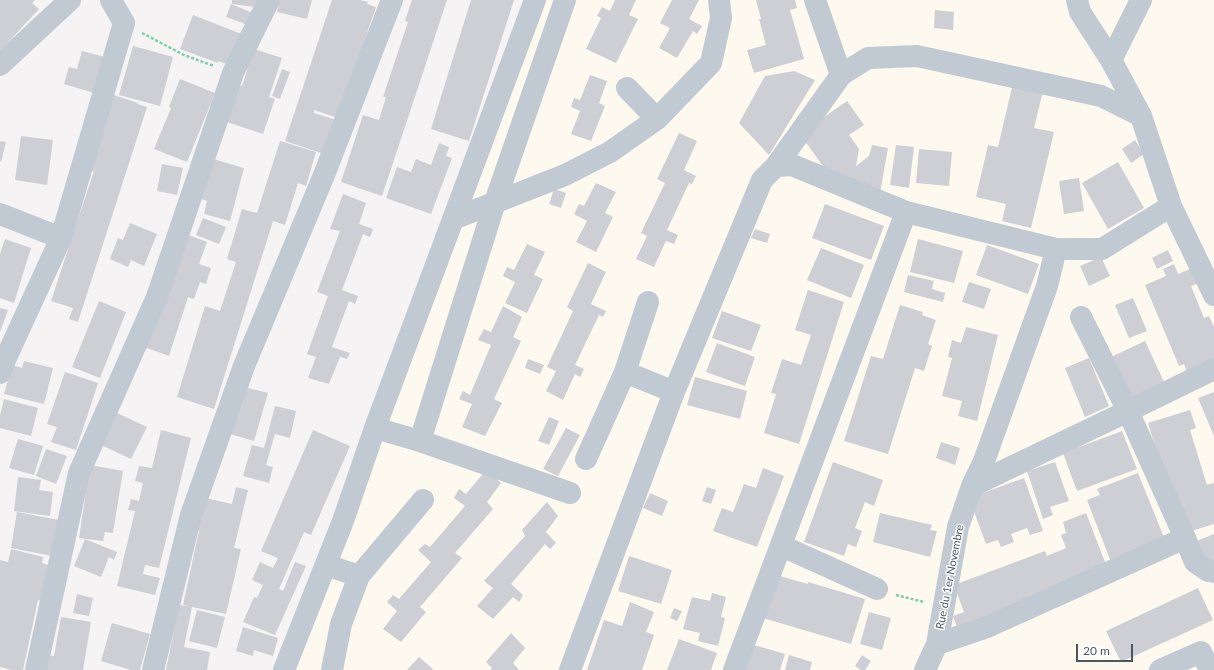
<!DOCTYPE html>
<style>
body{margin:0}
#map{position:relative;width:1214px;height:670px;overflow:hidden;background:#f5f3f3;font-family:Lato,sans-serif}
canvas{display:block}
.scale{position:absolute;left:1076px;top:644px;width:57px;height:18px;box-sizing:border-box;border:2px solid #4a5661;border-top:0;padding-left:5px;font-size:12px;line-height:14px;white-space:nowrap;color:#4a5661;-webkit-text-stroke:3px #fff;paint-order:stroke}
</style>
<div id="map">
<canvas width="1214" height="670"></canvas>
<div class="scale">20 m</div>
</div>
<script>
const ctx = document.querySelector('canvas').getContext('2d');
ctx.lineJoin = 'round';
function paint(path, color) {
  ctx.fillStyle = color;
  ctx.fill(path, 'evenodd');
}
function poly(rows) {
  const path = new Path2D();
  for (const r of rows) {
    path.moveTo(r[0], r[1]);
    for (let i = 2; i < r.length; i += 2) path.lineTo(r[i], r[i + 1]);
  }
  return path;
}
function trace(path, color, width, dash) {
  ctx.strokeStyle = color;
  ctx.lineWidth = width;
  ctx.lineCap = dash ? 'butt' : 'round';
  ctx.setLineDash(dash || []);
  ctx.stroke(path);
}
function write(font, color, halo, rows, align = 'center') {
  ctx.font = font + ' Lato,sans-serif';
  ctx.lineWidth = 3;
  ctx.setLineDash([]);
  ctx.textBaseline = 'middle';
  ctx.strokeStyle = halo;
  ctx.fillStyle = color;
  for (const [text, x, y, turn = 0] of rows) {
    ctx.save();
    ctx.translate(x, y);
    ctx.rotate((+turn || 0) * Math.PI / 180);
    ctx.textAlign = isNaN(turn) ? turn : align;
    if (halo) ctx.strokeText(text, 0, 0);
    ctx.fillText(text, 0, 0);
    ctx.restore();
  }
}
paint(poly([
 [530,0,1214,0,1214,670,280,670]
]), '#fdf9ef');
paint(poly([
 [0,0,35,0,32,3,39,9,0,51],
 [232,0,262,0,262,8,232,4],
 [280,0,312,0,307,19,277,12],
 [332,0,360,0,368,2,367,4,376,7,338,118,314,110,314,113,336,120,324,154,285,141],
 [412,0,447,0,382,196,341,182,363,115,379,120,386,97,383,97,408,22,405,21],
 [471,0,514,0,469,141,431,129],
 [615,0,636,0,629,15,638,19,616,63,586,49,601,18,597,16,602,7,610,11],
 [672,0,699,0,689,19,702,26,697,34,693,31,677,58,659,48,670,28,660,23],
 [756,0,795,0,797,8,790,10,804,59,754,73,747,50,766,45,759,19,761,19],
 [231,4,253,13,248,25,226,17],
 [935,10,954,12,953,30,934,28],
 [193,15,244,35,232,66,218,61,218,63,180,49],
 [133,46,173,57,160,106,119,95],
 [254,49,282,58,269,97,275,99,263,134,224,121,236,84,242,86],
 [82,51,105,57,94,93,64,84,69,67,77,69],
 [282,69,290,72,280,99,272,96],
 [794,71,815,80,769,155,739,123,765,76],
 [590,75,607,81,599,103,605,106,591,141,571,134,580,111,571,107,574,98,580,100],
 [180,79,215,93,187,162,154,149,171,108,169,107],
 [1013,83,1043,91,1034,128,1054,132,1031,228,1002,221,1006,204,976,197,988,145,998,147],
 [113,95,138,103,137,104,147,107,78,322,69,319,73,308,51,301,94,171,89,170],
 [847,101,864,125,849,135,859,149,856,166,869,156,872,145,888,148,880,193,833,180,802,137,817,122],
 [679,133,697,141,684,170,696,176,692,184,689,183,667,230,678,235,674,244,666,241,654,267,636,259,647,236,641,233,665,183,657,179],
 [21,136,53,140,47,185,15,180],
 [1135,140,1144,154,1131,163,1122,149],
 [0,141,6,142,1,162,0,161],
 [280,141,316,152,306,186,298,183,285,225,273,221,214,409,177,397,205,306,220,311,236,262,227,259,242,209,257,213],
 [439,143,449,147,446,156,452,158,431,214,386,198,397,167,411,172,416,159,431,165],
 [896,145,914,147,909,188,890,185],
 [919,149,952,152,949,186,916,183],
 [210,158,244,168,230,221,204,214,207,201,199,198],
 [1118,162,1144,208,1108,229,1082,183],
 [162,164,183,168,177,195,157,191],
 [1079,178,1084,211,1064,214,1059,181],
 [596,183,616,192,605,213,613,217,596,252,576,242,587,221,574,214,579,204,584,206],
 [554,189,566,193,561,208,549,204],
 [343,194,366,203,359,224,373,229,370,237,363,234,342,290,358,296,355,304,349,301,332,347,350,353,347,359,340,357,329,384,308,378,316,357,307,354,328,296,317,292,340,231,330,229],
 [825,204,884,226,871,260,812,238],
 [203,218,226,227,219,244,196,235],
 [130,223,157,234,144,266,131,260,128,267,110,259,118,238,123,240],
 [755,229,770,234,767,243,751,238],
 [186,234,207,242,199,264,211,268,206,284,200,282,194,299,188,297,169,356,144,347],
 [5,239,31,248,14,303,0,298,0,254],
 [918,239,963,251,954,283,910,272],
 [527,244,545,252,534,275,543,279,527,313,505,303,515,282,503,276,507,267,514,270],
 [987,245,1039,264,1028,294,976,275],
 [821,248,864,265,851,298,807,280],
 [1168,250,1173,261,1157,269,1152,258],
 [1101,257,1110,276,1089,286,1080,266],
 [588,263,606,272,591,304,606,311,603,317,599,315,575,365,584,369,580,377,575,374,563,400,546,391,556,371,547,367,573,311,567,307],
 [1174,264,1178,274,1190,269,1197,284,1191,286,1204,318,1209,316,1214,327,1214,361,1187,372,1184,364,1179,366,1145,285,1166,276,1163,269],
 [908,275,934,281,932,289,945,293,943,302,904,292],
 [969,282,991,289,984,309,962,302],
 [808,290,844,302,799,444,764,433,776,394,771,393,782,359,801,365,811,335,795,330],
 [1133,298,1147,331,1129,338,1115,305],
 [99,301,126,312,100,378,72,367],
 [900,305,923,312,922,315,936,320,928,344,932,346,924,371,915,368,888,454,844,441,871,356,883,359],
 [503,306,522,317,513,337,521,341,494,399,502,403,485,436,462,427,472,404,459,399,463,391,470,395,491,345,478,340,484,329,491,332],
 [0,308,8,310,0,332],
 [722,311,761,325,751,351,712,338],
 [966,327,998,335,977,421,958,416,962,401,942,396,952,358,948,357,952,340,961,343],
 [1145,341,1164,382,1131,398,1111,357],
 [717,343,755,357,745,386,706,372],
 [1089,358,1109,406,1085,417,1065,368],
 [528,359,544,365,540,374,525,368],
 [24,361,53,368,44,404,4,394,12,365,22,368],
 [65,372,98,383,76,450,51,442,57,427,47,424],
 [695,377,747,391,740,419,687,405],
 [244,387,268,393,254,441,230,434],
 [1214,392,1214,436,1198,398],
 [4,399,38,408,31,436,0,428,0,416],
 [275,406,296,411,290,438,275,434,266,465,273,467,269,483,243,476,252,445,264,448],
 [1190,410,1196,428,1190,430,1207,485,1214,483,1214,524,1185,533,1172,500,1148,423],
 [117,413,147,427,131,459,101,445],
 [549,417,559,421,549,445,538,441],
 [566,428,580,435,558,476,543,469],
 [161,430,191,438,159,568,145,565,143,574,160,578,155,595,117,586,135,511,128,510,131,499,139,501,143,483,135,481,139,466,152,468],
 [313,430,350,446,311,535,304,532,279,589,283,591,295,562,306,566,275,635,243,622,254,597,257,598,263,585,252,580,260,562,273,568,278,558,261,551],
 [1122,431,1137,469,1077,491,1063,453],
 [18,439,43,446,34,475,9,468],
 [941,442,960,448,955,465,936,458],
 [46,449,67,456,56,484,36,476],
 [833,462,883,480,874,506,865,502,855,528,862,531,856,547,848,544,844,556,804,542],
 [1055,462,1069,501,1050,507,1053,515,1043,519,1027,471],
 [90,465,123,471,113,533,105,532,103,541,79,538],
 [763,468,784,476,757,547,713,531,722,508,733,512,744,484,756,488],
 [486,470,501,483,487,502,493,509,455,553,462,558,420,607,426,612,401,642,383,629,397,611,387,602,393,595,399,599,431,562,418,550,425,544,430,547,465,506,454,498,459,489,466,494],
 [1138,473,1165,540,1111,562,1087,500,1100,495,1097,489],
 [18,477,41,480,39,490,53,492,50,516,14,511],
 [1024,478,1043,531,1030,535,1027,528,1011,534,1014,542,1001,547,998,540,986,544,969,498],
 [236,487,248,490,234,548,241,549,226,614,183,605,199,531,194,530,201,497,232,504],
 [707,487,716,490,711,504,702,501],
 [650,493,668,501,662,516,643,508],
 [547,502,558,516,546,532,556,543,550,549,545,544,511,584,523,595,519,602,513,597,493,619,477,606,493,588,484,581,525,536,522,530],
 [17,512,59,520,53,556,11,548],
 [880,513,932,525,930,530,937,531,930,557,873,542],
 [1086,513,1108,570,957,627,953,616,964,612,954,585,1045,551,1047,556,1066,548,1061,535,1066,533,1063,522],
 [1214,534,1214,566,1208,569,1197,541],
 [85,539,117,552,114,560,109,557,101,577,74,566],
 [11,549,43,557,42,563,51,566,43,601,38,600,23,670,12,670,0,667,0,560,8,562],
 [629,556,672,570,661,604,618,591],
 [776,575,808,584,808,582,865,599,851,644,763,618],
 [1198,588,1213,620,1121,662,1106,631],
 [712,593,726,597,721,617,725,618,718,646,698,641,700,633,683,629,692,597,710,601],
 [77,594,93,598,89,616,73,613],
 [630,602,654,612,646,632,654,635,642,670,587,670,604,620,622,626],
 [179,605,192,607,184,647,210,652,207,670,166,670],
 [674,608,682,611,677,621,670,618],
 [197,610,225,617,217,648,189,641],
 [869,612,891,618,882,650,860,644],
 [61,617,91,622,83,670,42,670,45,655,54,656],
 [112,623,150,634,140,670,131,670,101,661],
 [243,627,278,638,273,656,254,650,253,656,236,651],
 [511,633,525,648,513,663,519,670,490,670,492,668,486,662],
 [679,639,717,653,711,670,667,670],
 [751,644,785,654,780,670,743,670],
 [789,655,812,662,810,670,785,670],
 [862,655,871,661,865,670,861,670,855,666],
 [419,657,433,669,432,670,407,670]
]), '#cdcfd5');
trace(poly([
 [142,33,184,55,214,66],
 [896,595,924,602]
]), '#7ad0a6', 2.5, [3, 2]);
trace(poly([
 [815,0,841,75],
 [1077,0,1080,12,1111,60,1141,116],
 [1111,60,1141,0],
 [0,65,70,0],
 [627,88,657,119],
 [776,166,841,75,868,58,917,56,1101,96,1141,116,1171,206,1214,295],
 [0,214,61,238],
 [453,219,565,175,610,152,657,119,711,63,721,18,719,0],
 [625,372,674,392],
 [0,373,5,360,61,238,124,23,111,0],
 [375,428,420,441,570,493],
 [420,441,495,202,565,0],
 [586,459,625,372,648,302],
 [972,486,1128,411,1081,317],
 [1185,538,1128,411,1214,369],
 [782,546,877,589],
 [326,565,359,576],
 [937,644,987,627,1185,538,1195,562,1208,571,1214,572],
 [36,670,79,473,157,297,233,73,269,0],
 [153,670,191,515,244,366,324,175,392,0],
 [284,670,343,521,375,428,535,0],
 [332,670,341,624,359,576,423,500],
 [570,670,674,392,762,180,776,166,792,165,906,212,1056,249,1102,249,1171,206],
 [734,670,906,212],
 [925,670,937,644,958,527,972,486,984,461,1047,286,1056,249],
 [1160,670,1201,652,1210,670]
]), '#c1cad2', 22);
write('11px', '#4a5661', '#fff', [
 ["Rue du 1er Novembre",950,577,-79]
]);
</script>
